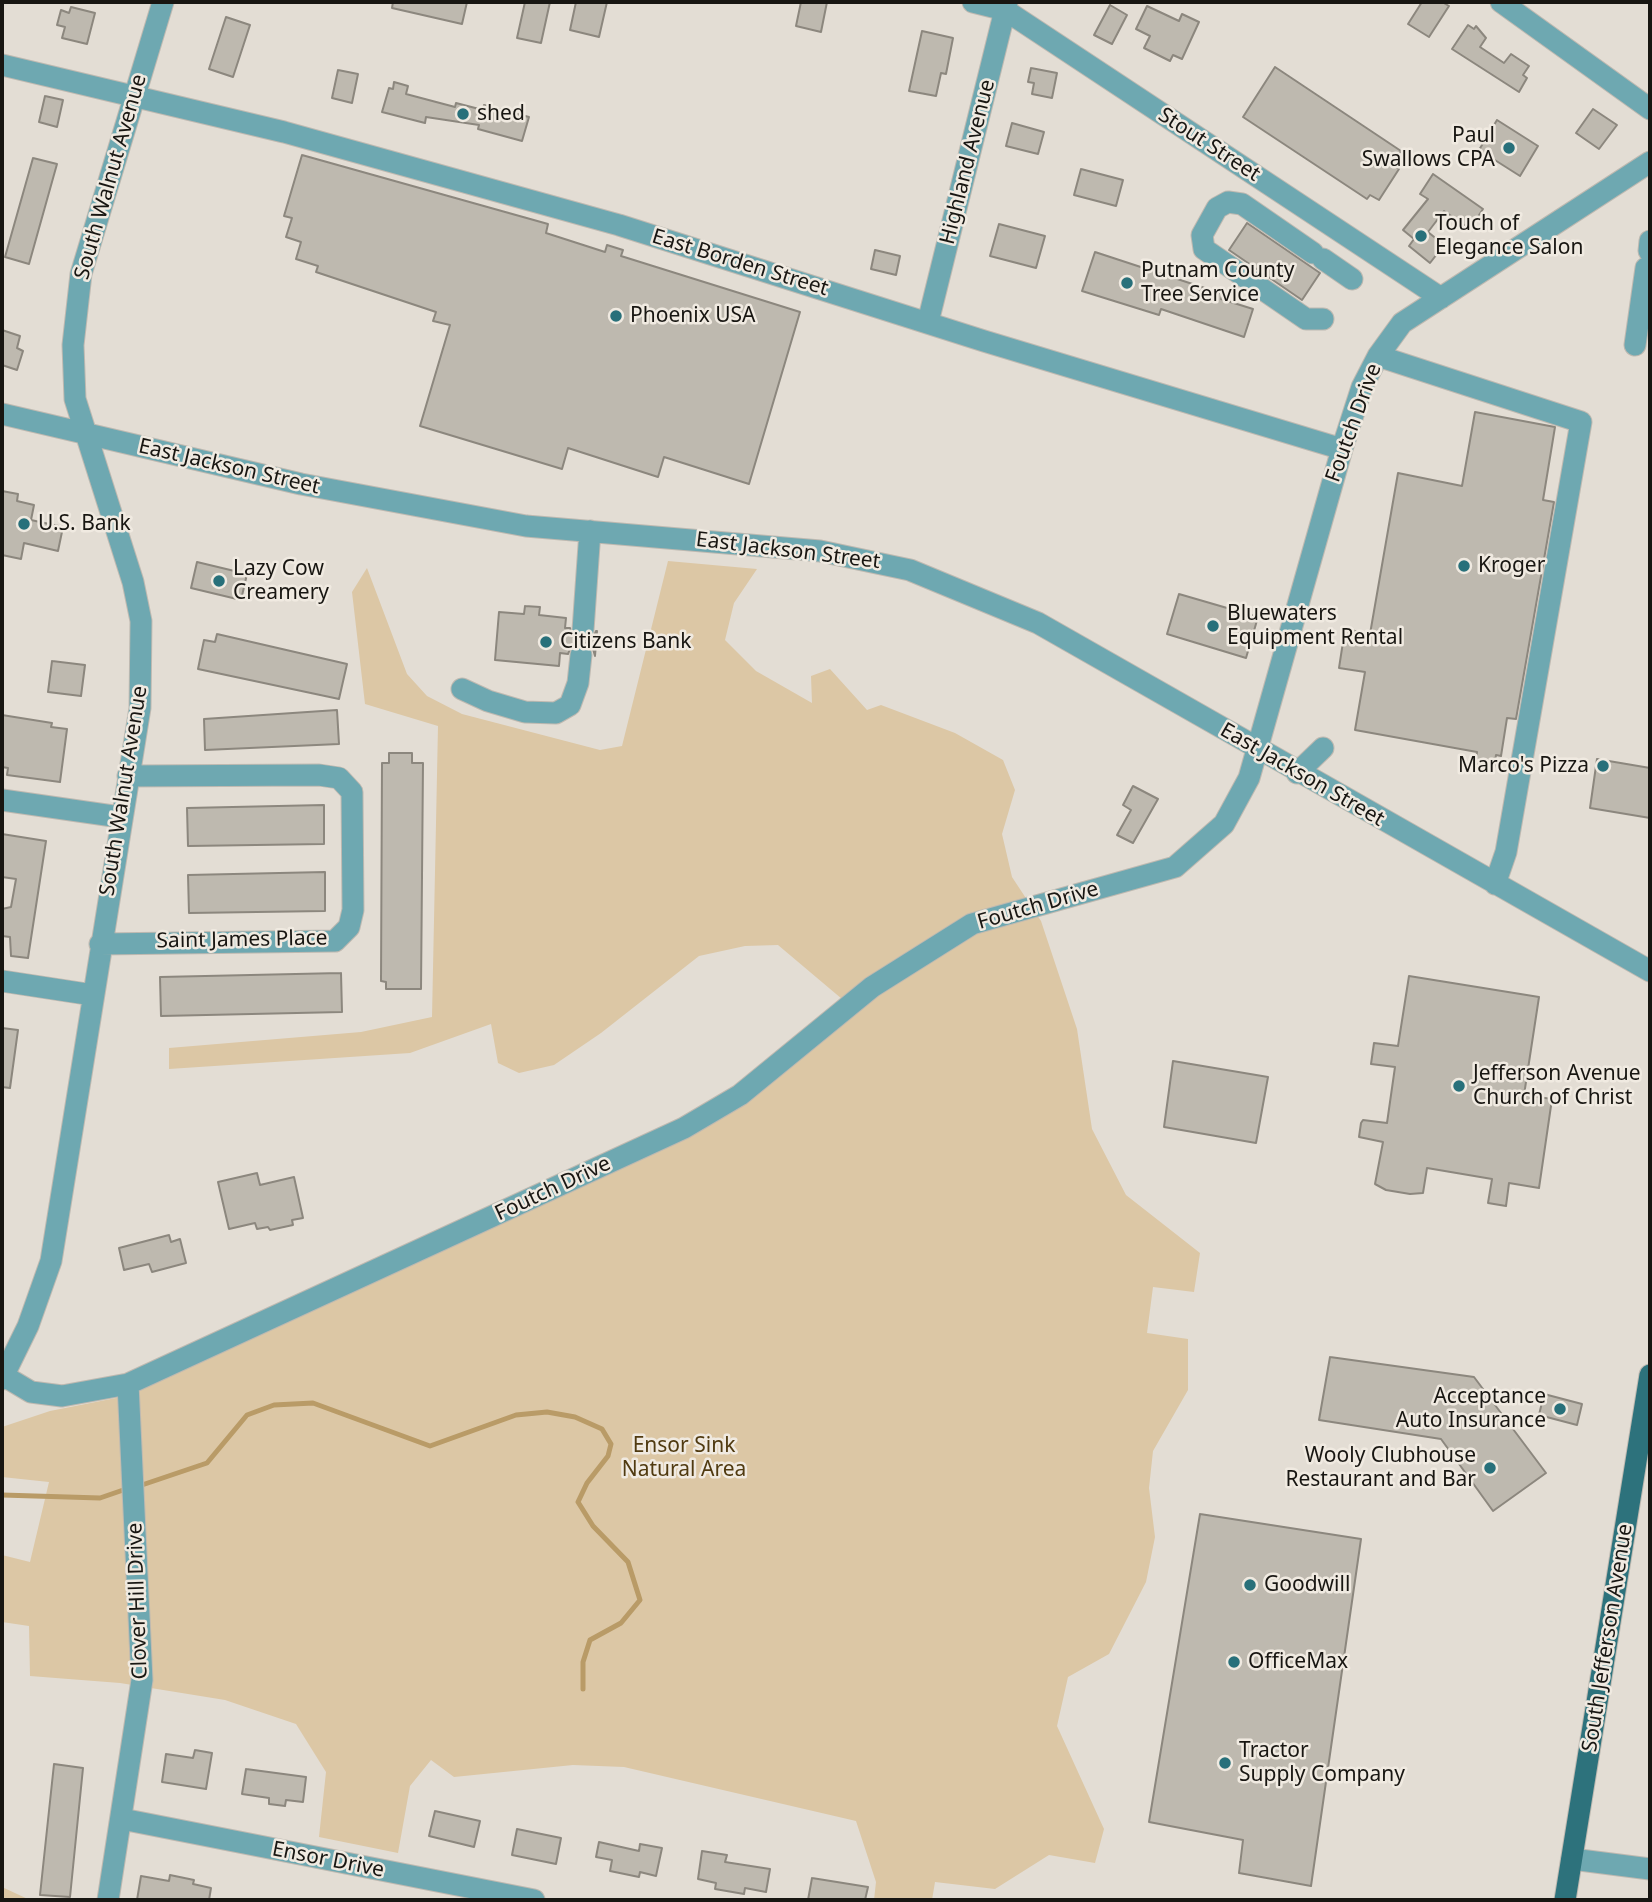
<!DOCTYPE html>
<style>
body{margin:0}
#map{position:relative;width:1652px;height:1902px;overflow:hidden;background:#e3ddd4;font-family:"Noto Sans",sans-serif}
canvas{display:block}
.frame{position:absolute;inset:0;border:4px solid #181612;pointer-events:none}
</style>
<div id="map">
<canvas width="1652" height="1902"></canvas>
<div class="frame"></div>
</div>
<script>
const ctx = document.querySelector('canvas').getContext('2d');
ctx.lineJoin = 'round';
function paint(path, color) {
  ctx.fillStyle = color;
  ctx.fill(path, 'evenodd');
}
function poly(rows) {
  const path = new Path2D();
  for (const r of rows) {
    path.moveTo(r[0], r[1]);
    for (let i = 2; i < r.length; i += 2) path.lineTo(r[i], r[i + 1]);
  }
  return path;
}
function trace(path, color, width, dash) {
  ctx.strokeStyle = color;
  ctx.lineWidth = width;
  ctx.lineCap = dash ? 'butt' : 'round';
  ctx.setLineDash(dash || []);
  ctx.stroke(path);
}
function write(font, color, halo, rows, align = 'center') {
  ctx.font = font + ' "Noto Sans",sans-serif';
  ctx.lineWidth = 5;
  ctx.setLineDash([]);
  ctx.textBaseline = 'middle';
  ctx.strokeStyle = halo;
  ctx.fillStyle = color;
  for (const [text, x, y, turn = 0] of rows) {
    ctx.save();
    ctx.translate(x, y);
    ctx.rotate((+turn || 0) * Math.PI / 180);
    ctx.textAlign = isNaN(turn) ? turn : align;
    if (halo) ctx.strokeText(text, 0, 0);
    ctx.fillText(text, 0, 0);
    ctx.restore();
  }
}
paint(poly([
 [668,561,757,569,734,603,725,640,756,671,812,703,811,676,830,669,867,710,881,705,955,733,1003,760,1015,790,1002,834,1012,877,1041,921,1077,1029,1092,1129,1126,1195,1200,1253,1194,1292,1153,1287,1147,1333,1188,1339,1188,1390,1153,1451,1149,1488,1155,1537,1146,1582,1109,1654,1068,1677,1057,1726,1104,1829,1095,1863,1049,1855,995,1889,935,1882,932,1900,874,1900,876,1882,856,1821,624,1767,573,1765,454,1777,431,1760,410,1786,398,1853,319,1837,326,1772,296,1724,225,1700,120,1683,30,1676,29,1626,2,1622,2,1555,30,1562,49,1482,2,1477,2,1427,50,1411,116,1398,740,1095,842,999,778,945,745,946,699,956,601,1033,554,1065,519,1073,498,1063,491,1024,410,1053,169,1069,169,1048,361,1032,432,1017,438,726,365,704,352,592,367,568,407,674,427,696,462,714,600,750,622,746],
 [2,1887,30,1900,2,1900]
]), '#dcc7a5');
trace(poly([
 [139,1486,207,1463,247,1415,274,1405,313,1403,430,1446,516,1415,547,1412,575,1417,602,1429,611,1444,608,1456,587,1483,578,1502,593,1526,628,1562,640,1600,621,1623,590,1640,583,1662,583,1689],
 [2,1495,100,1498,129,1488]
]), '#b99b67', 5);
const building = poly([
 [393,2,467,2,462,24,392,8,393,2],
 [525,2,550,2,541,43,517,38,525,2],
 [576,2,607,2,599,37,570,30,576,2],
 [801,2,827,2,821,32,796,26,801,2],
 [1422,2,1442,2,1449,6,1429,37,1408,24,1422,2],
 [1110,5,1127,15,1112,44,1094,35,1110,5],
 [1147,6,1179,21,1182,14,1199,22,1182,59,1173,55,1170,61,1144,48,1150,36,1136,29,1147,6],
 [71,7,95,13,87,44,62,38,65,27,57,25,61,10,69,13,71,7],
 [226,17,250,25,233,77,209,69,226,17],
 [1468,25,1474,29,1476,26,1486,38,1480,47,1504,63,1511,54,1529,66,1523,75,1527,78,1519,92,1452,49,1468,25],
 [922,31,953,38,946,74,941,73,936,96,909,91,922,31],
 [1275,67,1401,151,1392,165,1399,169,1379,200,1370,195,1367,199,1243,117,1275,67],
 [1031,68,1057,73,1052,98,1032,94,1034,83,1028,82,1031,68],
 [338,70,358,74,352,103,332,98,338,70],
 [394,82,408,86,406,94,455,107,456,103,483,110,484,105,529,117,522,141,478,129,479,125,426,117,425,123,382,112,389,88,393,89,394,82],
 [45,96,63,100,57,127,39,122,45,96],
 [1593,109,1617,125,1599,149,1576,133,1593,109],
 [1497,120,1538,146,1520,176,1479,150,1497,120],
 [1012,123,1044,132,1038,154,1006,146,1012,123],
 [302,155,548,224,546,233,605,252,607,245,623,250,621,256,800,312,749,484,664,457,658,477,568,448,562,469,420,426,450,325,433,321,436,312,316,272,318,266,296,259,301,242,286,237,292,218,284,216,302,155],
 [33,158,57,164,29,264,5,257,33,158],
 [1081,169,1123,180,1116,206,1074,195,1081,169],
 [1433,174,1483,209,1470,229,1444,211,1428,232,1444,245,1430,263,1409,246,1414,239,1403,230,1428,199,1420,194,1433,174],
 [1247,223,1320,273,1302,300,1229,250,1247,223],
 [999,224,1045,236,1036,268,990,256,999,224],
 [875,250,900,256,896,275,871,269,875,250],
 [1095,252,1223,294,1221,299,1253,309,1244,337,1161,309,1159,315,1082,291,1095,252],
 [2,330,20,336,17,348,23,351,17,370,2,365,2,330],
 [1475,412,1555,427,1543,500,1554,502,1516,719,1507,718,1501,756,1496,755,1494,768,1475,764,1477,752,1355,730,1365,672,1339,668,1345,629,1370,634,1398,473,1462,486,1475,412],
 [2,491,18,494,17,501,34,505,31,520,63,527,58,551,24,543,21,559,2,555,2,491],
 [197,562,247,574,241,600,191,588,197,562],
 [1179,594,1258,617,1246,658,1167,634,1179,594],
 [525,606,540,607,539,615,566,618,565,628,570,628,572,636,580,642,571,647,568,654,560,653,559,666,495,660,499,612,524,614,525,606],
 [596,631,597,631,595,656,593,649,585,643,593,638,596,631],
 [217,634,347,664,339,699,198,669,204,640,215,642,217,634],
 [52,661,85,665,81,696,48,692,52,661],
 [337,710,339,744,205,750,204,719,337,710],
 [2,715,52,723,51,727,67,729,60,782,7,775,8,768,2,767,2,715],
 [389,753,412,753,412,763,423,763,421,989,386,989,386,982,381,981,382,763,389,763,389,753],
 [1597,759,1650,768,1650,818,1590,808,1597,759],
 [1133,786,1158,799,1133,843,1117,835,1131,810,1123,805,1133,786],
 [324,805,324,844,188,846,187,808,324,805],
 [2,834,46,841,28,958,11,956,10,937,2,936,2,909,11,907,16,879,2,877,2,834],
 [325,872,325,911,189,913,188,875,325,872],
 [341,973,342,1012,161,1016,160,977,341,973],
 [1409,976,1539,997,1524,1095,1552,1099,1539,1188,1509,1183,1506,1206,1488,1203,1492,1179,1427,1168,1423,1193,1410,1194,1386,1190,1375,1184,1383,1142,1359,1137,1361,1123,1363,1120,1387,1123,1395,1067,1371,1064,1374,1043,1398,1046,1409,976],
 [2,1028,18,1030,10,1088,2,1087,2,1028],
 [1173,1061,1268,1077,1256,1143,1164,1127,1173,1061],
 [257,1173,260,1185,294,1177,303,1218,292,1220,293,1225,270,1230,268,1227,257,1229,255,1223,229,1229,218,1182,257,1173],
 [169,1235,171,1242,180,1239,186,1263,152,1272,149,1264,124,1270,119,1248,169,1235],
 [1330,1357,1474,1377,1546,1473,1493,1511,1441,1439,1319,1420,1330,1357],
 [1544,1394,1582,1404,1577,1425,1539,1415,1544,1394],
 [1200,1514,1361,1539,1311,1886,1239,1873,1243,1840,1149,1822,1200,1514],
 [195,1750,212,1753,206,1789,162,1782,166,1754,193,1758,195,1750],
 [54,1764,83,1768,70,1897,40,1895,54,1764],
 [246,1769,306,1777,303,1802,286,1800,285,1806,269,1804,269,1798,242,1794,246,1769],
 [435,1811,480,1821,474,1847,429,1836,435,1811],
 [517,1829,561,1838,556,1864,512,1855,517,1829],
 [599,1842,639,1851,640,1844,662,1848,656,1876,640,1872,639,1877,610,1871,612,1860,596,1857,599,1842],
 [702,1851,727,1855,725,1862,770,1869,766,1892,745,1888,744,1894,715,1889,716,1883,698,1879,702,1851],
 [170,1875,194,1880,193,1884,211,1888,209,1900,137,1900,141,1876,169,1881,170,1875],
 [812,1878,868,1887,865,1900,808,1900,812,1878]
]);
paint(building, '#beb9af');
trace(building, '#8c877e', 2);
const minor = poly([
 [973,2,1005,10,1441,298],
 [1501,2,1650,109],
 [2,65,284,132,619,225,984,341,1342,449],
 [1649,251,1650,241],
 [1313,253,1242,204,1228,202,1217,208,1202,235,1204,249,1306,319,1323,319],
 [1323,259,1352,279],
 [928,322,1007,2],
 [1635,345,1646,268],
 [1378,356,1581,422,1506,852,1495,884],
 [2,414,301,484,526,526,820,551,910,570,1038,623,1650,971],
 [583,630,590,531],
 [462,689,488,701,525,712,556,713,570,705,578,683,581,655],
 [1297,773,1323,748],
 [2,800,120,817],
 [100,944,335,941,349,927,353,910,352,792,339,778,319,775,128,776],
 [2,981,93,995],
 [4,1376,31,1392,62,1396,128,1384,684,1128,740,1095,872,987,972,924,1175,867,1224,824,1249,778,1342,449,1362,387,1378,356,1402,323,1650,162],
 [2,1379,28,1326,51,1261,140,708,141,621,133,582,75,399,73,345,81,274,163,2],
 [122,1819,534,1900],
 [1572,1859,1650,1869],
 [108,1900,142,1680,128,1384]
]);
const major = poly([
 [1565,1900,1650,1375]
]);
trace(minor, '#beb9b1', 23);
trace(major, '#beb9b1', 23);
trace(minor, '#6ea8b1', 21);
trace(major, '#2d727c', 21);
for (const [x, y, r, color] of [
 [463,114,7,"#28707a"],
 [1509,148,7,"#28707a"],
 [1421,236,7,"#28707a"],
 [1127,283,7,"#28707a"],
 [616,316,7,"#28707a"],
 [24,524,7,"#28707a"],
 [1464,566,7,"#28707a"],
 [219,581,7,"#28707a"],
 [1213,626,7,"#28707a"],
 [546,642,7,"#28707a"],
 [1603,766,7,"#28707a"],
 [1459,1086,7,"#28707a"],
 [1560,1409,7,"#28707a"],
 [1490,1468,7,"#28707a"],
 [1250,1585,7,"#28707a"],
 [1234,1662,7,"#28707a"],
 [1225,1763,7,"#28707a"]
]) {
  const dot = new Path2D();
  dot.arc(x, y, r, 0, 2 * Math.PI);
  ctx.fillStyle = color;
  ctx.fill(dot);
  trace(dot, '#f0eae1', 2.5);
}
write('21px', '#181612', '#f0eae1', [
 ["shed",477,114],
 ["Paul",1495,136,"right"],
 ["Swallows CPA",1495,160,"right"],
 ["Touch of",1435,224],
 ["Elegance Salon",1435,248],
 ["Putnam County",1141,271],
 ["Tree Service",1141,295],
 ["Phoenix USA",630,316],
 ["U.S. Bank",38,524],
 ["Kroger",1478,566],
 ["Lazy Cow",233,569],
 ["Creamery",233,593],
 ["Bluewaters",1227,614],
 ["Equipment Rental",1227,638],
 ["Citizens Bank",560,642],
 ["Marco's Pizza",1589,766,"right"],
 ["Jefferson Avenue",1473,1074],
 ["Church of Christ",1473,1098],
 ["Acceptance",1546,1397,"right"],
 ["Auto Insurance",1546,1421,"right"],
 ["Wooly Clubhouse",1476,1456,"right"],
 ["Restaurant and Bar",1476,1480,"right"],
 ["Goodwill",1264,1585],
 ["OfficeMax",1248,1662],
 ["Tractor",1239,1751],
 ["Supply Company",1239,1775]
], 'left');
write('21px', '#181612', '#f0eae1', [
 ["Stout Street",1209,145,33],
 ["Highland Avenue",968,162,-76],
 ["South Walnut Avenue",111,177,-74],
 ["East Borden Street",740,263,17],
 ["Foutch Drive",1354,423,-70],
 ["East Jackson Street",229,467,13],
 ["East Jackson Street",788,551,7],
 ["East Jackson Street",1302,775,30],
 ["South Walnut Avenue",124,791,-81],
 ["Foutch Drive",1038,906,-16],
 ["Saint James Place",242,940,-1],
 ["Foutch Drive",553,1189,-25],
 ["Clover Hill Drive",138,1601,-92],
 ["South Jefferson Avenue",1608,1638,-81],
 ["Ensor Drive",328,1860,11]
]);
write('21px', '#503a10', '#f0eae1', [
 ["Ensor Sink",684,1446],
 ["Natural Area",684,1470]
]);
</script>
